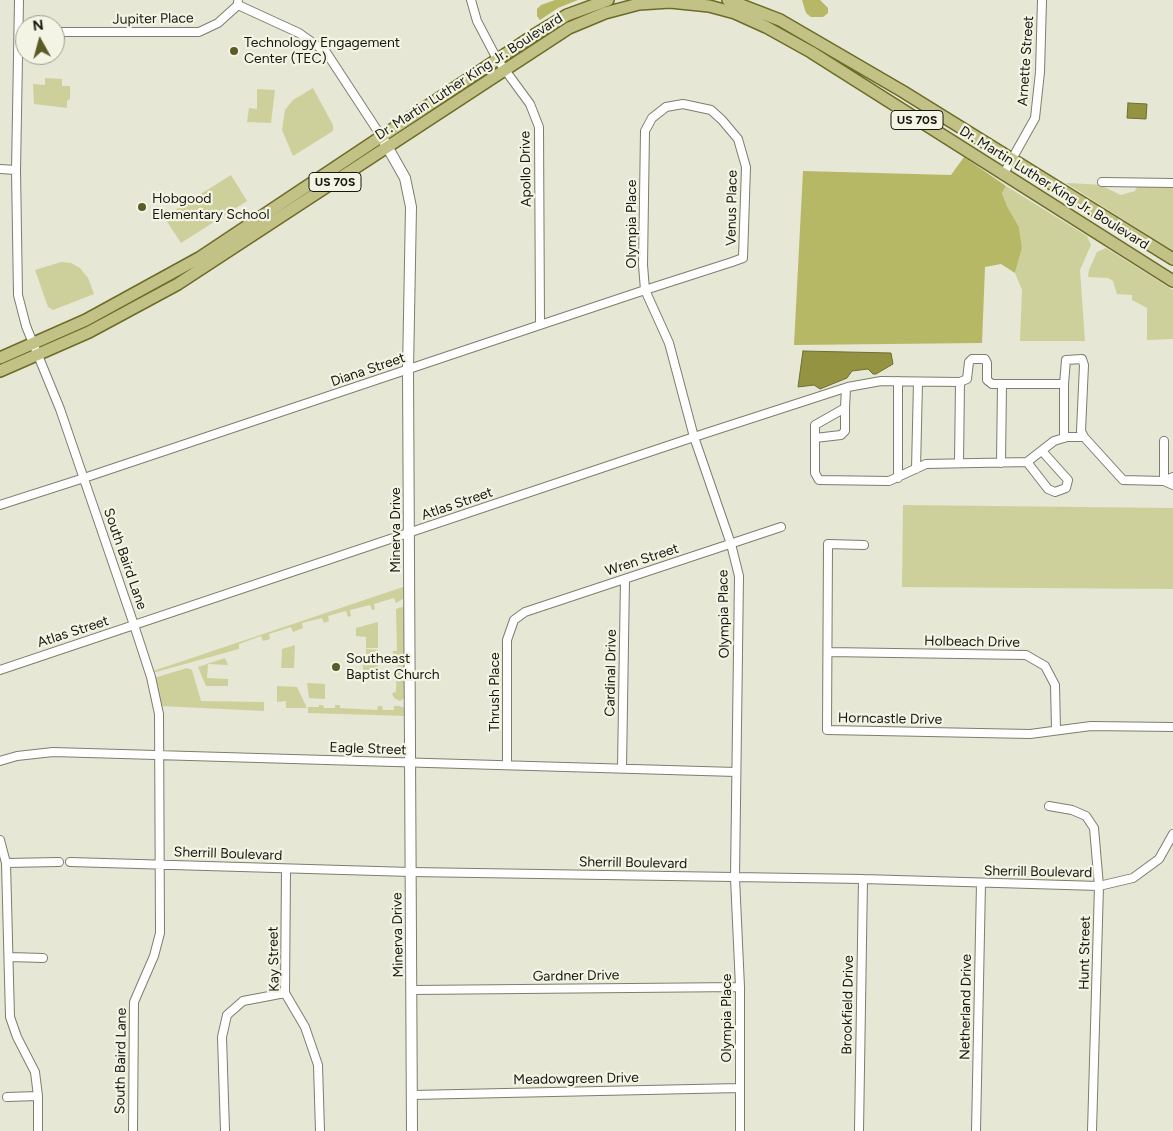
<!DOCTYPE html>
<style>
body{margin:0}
#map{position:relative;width:1173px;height:1131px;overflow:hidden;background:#e6e7d5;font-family:Figtree,sans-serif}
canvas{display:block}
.north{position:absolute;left:15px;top:15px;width:50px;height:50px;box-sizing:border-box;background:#f3f4e3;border:1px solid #9b9c8f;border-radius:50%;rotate:353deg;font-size:14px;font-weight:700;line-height:20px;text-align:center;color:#171711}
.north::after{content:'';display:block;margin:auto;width:18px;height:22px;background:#5b5b28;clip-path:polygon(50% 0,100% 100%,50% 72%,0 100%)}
</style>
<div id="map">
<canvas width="1173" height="1131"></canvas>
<div class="north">N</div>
</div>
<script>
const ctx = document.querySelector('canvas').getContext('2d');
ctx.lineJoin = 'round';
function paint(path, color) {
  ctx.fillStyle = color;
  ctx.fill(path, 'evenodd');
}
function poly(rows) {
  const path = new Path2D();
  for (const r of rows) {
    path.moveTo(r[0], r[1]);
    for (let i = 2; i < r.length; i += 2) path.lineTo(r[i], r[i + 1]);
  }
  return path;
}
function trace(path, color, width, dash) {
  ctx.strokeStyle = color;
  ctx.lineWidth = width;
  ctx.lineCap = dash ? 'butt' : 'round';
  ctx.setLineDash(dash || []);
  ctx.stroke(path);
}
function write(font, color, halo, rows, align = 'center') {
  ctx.font = font + ' Figtree,sans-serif';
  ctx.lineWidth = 4.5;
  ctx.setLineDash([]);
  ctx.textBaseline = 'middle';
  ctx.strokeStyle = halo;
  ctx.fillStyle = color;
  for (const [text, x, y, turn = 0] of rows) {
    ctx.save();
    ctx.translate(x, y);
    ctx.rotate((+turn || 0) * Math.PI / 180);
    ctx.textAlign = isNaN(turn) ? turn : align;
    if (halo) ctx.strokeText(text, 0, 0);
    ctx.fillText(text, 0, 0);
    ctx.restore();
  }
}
paint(poly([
 [45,78,62,79,62,86,70,86,70,99,67,101,67,108,34,104,33,84,45,85],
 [313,88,333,125,333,131,293,156,282,130,285,110,293,100],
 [257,89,275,90,271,123,247,122,249,108,257,109],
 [231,175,247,201,181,243,164,217],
 [1066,183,1105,185,1104,187,1121,195,1135,191,1138,185,1173,186,1173,251],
 [1006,186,1087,236,1091,245,1080,270,1085,341,1020,341,1022,290,1015,273,1022,248,1019,227,1007,206,1002,193],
 [1106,248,1173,290,1173,339,1147,340,1147,308,1132,300,1132,295,1117,294,1113,281,1108,278,1088,277,1089,270,1097,252],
 [61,262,71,263,80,268,88,278,94,294,53,310,48,307,35,270],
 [903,505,1173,508,1173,589,902,587],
 [406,586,406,597,396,603,394,598,374,604,375,609,372,610,370,605,350,610,351,616,348,617,346,611,328,616,329,621,324,623,322,618,302,623,303,628,293,632,291,627,269,634,270,639,263,641,261,636,239,644,239,649,156,672,153,671],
 [402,607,405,608,406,697,400,701,394,698,392,693,396,692,397,661,393,661,393,651,397,651,396,609],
 [378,622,378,648,366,648,366,637,356,636,356,628],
 [295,645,294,668,281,668,282,649],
 [366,649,378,650,378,671,363,670,363,658,366,657],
 [225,658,228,665,208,664,207,678,228,679,228,686,206,686,198,667],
 [187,668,192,670,201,701,264,702,264,711,160,706,154,678],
 [307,683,325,684,325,699,309,698],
 [277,686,297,687,307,708,286,708,286,701,277,702],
 [319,705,323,705,324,708,335,708,335,705,340,705,340,708,377,710,378,706,382,706,383,710,394,710,394,706,399,706,405,708,407,716,308,713,308,707,319,707]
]), '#ced09c');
paint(poly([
 [555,0,578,0,558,8,540,20,537,16,537,9,541,5],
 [802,0,820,0,828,8,828,13,823,17,811,17,806,13],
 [964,157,1006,186,1002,193,1007,206,1019,227,1022,248,1015,273,1001,264,985,267,982,343,794,345,803,171,951,175]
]), '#b7b865');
const water = poly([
 [1128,103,1147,104,1146,119,1127,118,1128,103],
 [803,351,891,353,893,364,876,374,873,374,868,369,852,371,847,378,820,389,814,385,798,387,803,351]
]);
paint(water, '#939341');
trace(water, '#6e6e33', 1);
const street = poly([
 [19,0,16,170,18,295,26,326,60,409,134,625,151,677,159,714,160,933,154,956,134,1002,133,1131],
 [471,0,477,21,497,59,530,104,539,127,540,325],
 [238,5,299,33,326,52,381,136],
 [55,32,199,32,218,23,238,5,238,2],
 [0,169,16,170],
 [1003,175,1035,118,1040,72,1042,0],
 [1102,182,1173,183],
 [1064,384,1064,438],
 [846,388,845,408,815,425,815,473,819,480,889,481,926,464,1027,462,1054,441,1067,437,1084,437],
 [815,438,841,435,845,431,845,408],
 [1027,462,1048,489,1055,492,1066,488,1068,480,1042,451],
 [959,463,960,382],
 [1001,463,1002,384],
 [916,469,918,382],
 [898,478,898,381],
 [1164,481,1164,441],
 [1164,481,1173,485],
 [0,505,84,478,540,325,645,290,732,262,743,258,746,167,738,139,722,120,711,110,683,104,666,107,652,118,645,131,643,265,645,290,669,343,694,437,731,544,739,576,735,878,740,987,740,1131],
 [864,545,828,544,827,730,1030,734,1091,726,1173,727],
 [828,652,1026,655,1045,666,1055,685,1056,730],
 [0,670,694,437,848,387,881,381,960,382,967,379,969,362,972,359,985,359,987,363,987,380,992,384,1064,384,1066,360,1082,359,1084,365,1081,431,1084,437,1123,480,1164,481,1173,477],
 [0,761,17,756,53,752,736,772],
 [507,765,507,640,514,620,525,612,781,527],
 [622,768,625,579],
 [1049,806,1072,810,1086,816,1094,828,1099,886,1092,1131],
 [0,840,6,863,10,1017,17,1037,35,1072,38,1096,38,1131],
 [70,862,411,872,863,879,1099,886,1133,878,1159,859,1173,834],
 [6,863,59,862],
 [286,869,285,993,305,1027,318,1065,320,1131],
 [10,957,43,958],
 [412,990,740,987],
 [412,1095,740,1088],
 [7,1097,38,1096],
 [225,1131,222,1037,227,1015,243,1001,285,993],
 [859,1131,863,879],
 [976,1131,981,883]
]);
const secondary = poly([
 [384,141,405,178,411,207,408,370,412,1131]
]);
const primary = poly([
 [728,0,780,20,902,91,1173,259],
 [0,358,86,320,199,258,534,35,567,15,608,0],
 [0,371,89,332,178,284,569,28,605,13,639,4,670,2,709,6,735,13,766,27,811,52,1173,281]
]);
trace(street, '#7d7e6e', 10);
trace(secondary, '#7d7e6e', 12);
trace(primary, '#6c6c29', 14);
trace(street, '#fff', 8);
trace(secondary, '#fff', 10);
trace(primary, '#c2c286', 11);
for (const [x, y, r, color] of [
 [234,51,5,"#5b5b28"],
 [142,207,5,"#5b5b28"],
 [336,667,5,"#5b5b28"]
]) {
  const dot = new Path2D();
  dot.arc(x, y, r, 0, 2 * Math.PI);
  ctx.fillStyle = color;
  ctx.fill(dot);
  trace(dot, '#f3f4e3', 2);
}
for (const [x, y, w] of [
 [917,120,52],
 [335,182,52]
]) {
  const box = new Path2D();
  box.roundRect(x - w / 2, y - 9.5, w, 19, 4);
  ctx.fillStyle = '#f3f4e3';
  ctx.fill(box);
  trace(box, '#171711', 1);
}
write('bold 12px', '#171711', null, [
 ["US 70S",917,120],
 ["US 70S",335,182]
]);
write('14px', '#171711', '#f3f4e3', [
 ["Jupiter Place",153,19,-1],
 ["Arnette Street",1026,61,-86],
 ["Dr. Martin Luther King Jr. Boulevard",469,77,-33],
 ["Apollo Drive",526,169,-91],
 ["Dr. Martin Luther King Jr. Boulevard",1054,188,32],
 ["Venus Place",732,208,-89],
 ["Olympia Place",632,224,-90],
 ["Diana Street",368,370,-19],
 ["Atlas Street",457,504,-19],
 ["Minerva Drive",396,530,-90],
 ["South Baird Lane",125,559,71],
 ["Wren Street",642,560,-18],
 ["Olympia Place",724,614,-91],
 ["Atlas Street",73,632,-18],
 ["Holbeach Drive",972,642,1],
 ["Cardinal Drive",611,673,-89],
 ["Thrush Place",495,692,-90],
 ["Horncastle Drive",890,719,1],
 ["Eagle Street",368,749,2],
 ["Sherrill Boulevard",228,854,2],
 ["Sherrill Boulevard",633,863,1],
 ["Sherrill Boulevard",1038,872,1],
 ["Minerva Drive",398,935,-91],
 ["Hunt Street",1085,953,-89],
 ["Kay Street",274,959,-91],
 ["Gardner Drive",576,976,-1],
 ["Brookfield Drive",848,1005,-89],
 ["Netherland Drive",966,1007,-89],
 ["Olympia Place",727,1018,-90],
 ["South Baird Lane",121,1061,-89],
 ["Meadowgreen Drive",576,1079,-1]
]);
write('14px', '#171711', '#f3f4e3', [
 ["Technology Engagement",244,43],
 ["Center (TEC)",244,59],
 ["Hobgood",152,199],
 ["Elementary School",152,215],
 ["Southeast",346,659],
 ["Baptist Church",346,675]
], 'left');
</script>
